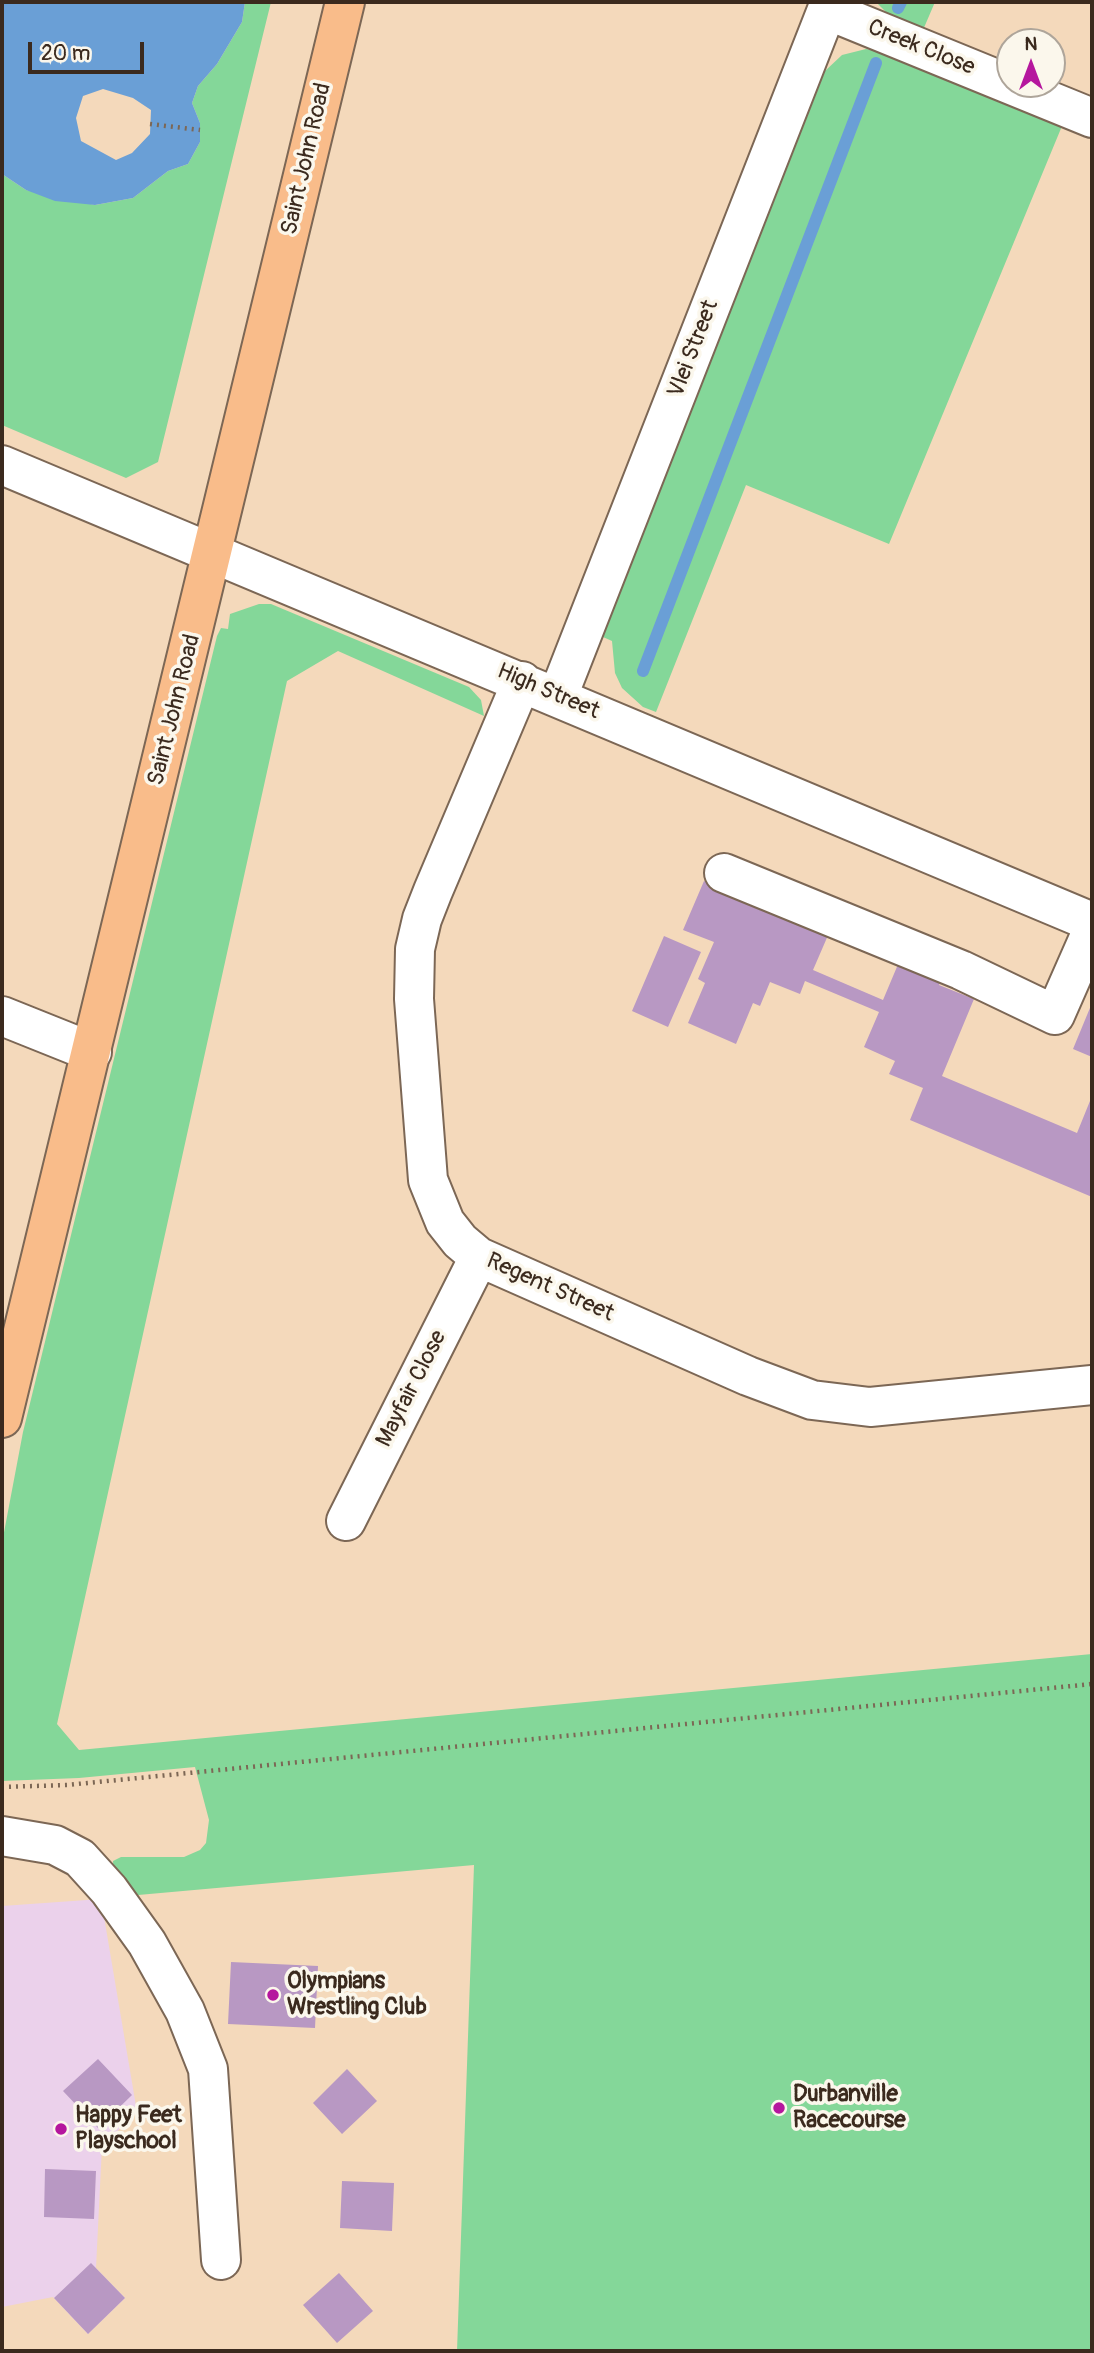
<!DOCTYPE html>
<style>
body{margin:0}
#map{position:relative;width:1094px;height:2353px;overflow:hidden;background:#f4d9bb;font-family:Pangolin,sans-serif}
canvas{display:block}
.frame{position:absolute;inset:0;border:4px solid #3b2a1e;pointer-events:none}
.north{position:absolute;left:996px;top:28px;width:70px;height:70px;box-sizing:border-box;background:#fbf7ec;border:2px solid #aea59a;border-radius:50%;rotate:0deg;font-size:19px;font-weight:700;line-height:28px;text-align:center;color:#3b2a1e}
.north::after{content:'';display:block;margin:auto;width:24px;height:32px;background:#b5179e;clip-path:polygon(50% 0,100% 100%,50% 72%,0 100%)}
.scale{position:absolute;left:28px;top:42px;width:116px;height:32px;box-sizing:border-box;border:4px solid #3b2a1e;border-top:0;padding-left:9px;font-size:21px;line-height:24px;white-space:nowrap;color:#3b2a1e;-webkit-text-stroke:5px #fbf7ec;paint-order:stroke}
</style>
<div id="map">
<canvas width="1094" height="2353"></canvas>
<div class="frame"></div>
<div class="north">N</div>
<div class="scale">20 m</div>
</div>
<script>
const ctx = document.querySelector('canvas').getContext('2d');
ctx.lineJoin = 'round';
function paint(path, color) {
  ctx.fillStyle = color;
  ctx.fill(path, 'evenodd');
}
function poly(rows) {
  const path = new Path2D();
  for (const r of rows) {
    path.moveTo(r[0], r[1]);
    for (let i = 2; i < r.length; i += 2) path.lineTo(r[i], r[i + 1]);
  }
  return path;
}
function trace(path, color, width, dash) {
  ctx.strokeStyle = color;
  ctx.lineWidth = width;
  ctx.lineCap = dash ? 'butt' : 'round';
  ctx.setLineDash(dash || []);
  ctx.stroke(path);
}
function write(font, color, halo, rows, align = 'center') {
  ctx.font = font + ' Pangolin,sans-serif';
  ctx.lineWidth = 7;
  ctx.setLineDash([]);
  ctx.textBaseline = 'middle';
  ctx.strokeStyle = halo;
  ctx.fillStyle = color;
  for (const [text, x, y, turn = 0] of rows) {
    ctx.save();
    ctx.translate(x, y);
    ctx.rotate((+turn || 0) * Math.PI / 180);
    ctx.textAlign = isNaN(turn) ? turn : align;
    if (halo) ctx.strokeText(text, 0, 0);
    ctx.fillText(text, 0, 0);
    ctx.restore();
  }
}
paint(poly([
 [101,1899,137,2112,102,2146,96,2268,125,2298,88,2334,53,2297,2,2307,2,1906]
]), '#ebd1eb');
paint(poly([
 [245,2,271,2,158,462,126,478,2,425,2,174,26,190,95,205,133,198,168,171,188,164,200,142,200,123,192,103,198,86,217,64,242,22],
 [876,2,935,2,923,30,887,13],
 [866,49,879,51,1062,126,889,544,746,485,656,712,643,707,622,688,615,673,612,641,603,637,825,71,842,55],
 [259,604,271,604,469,687,481,700,484,716,338,651,287,681,57,1724,79,1750,1092,1654,1092,2351,457,2351,474,1865,127,1896,114,1880,113,1861,121,1857,184,1857,200,1850,206,1843,209,1820,195,1767,79,1778,2,1781,2,1543,23,1432,217,636,221,628,228,629,230,614]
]), '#84d799');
paint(poly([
 [2,2,245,2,242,22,217,64,198,86,192,103,200,123,200,142,188,164,168,171,133,198,95,205,55,201,26,190,2,174],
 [103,89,133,98,151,110,150,134,132,153,116,160,81,141,76,118,83,96]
]), '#6a9fd6');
trace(poly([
 [898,8,901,2],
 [643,671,876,63]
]), '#6a9fd6', 12);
paint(poly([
 [704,881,797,925,799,920,829,933,813,970,883,1000,899,962,941,980,939,985,974,999,942,1076,1077,1133,1092,1096,1092,1197,910,1120,923,1088,889,1074,895,1061,864,1047,879,1012,805,981,800,994,770,982,760,1006,753,1003,736,1044,688,1023,705,983,698,979,714,942,683,930],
 [664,936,701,952,668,1027,632,1011],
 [1092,1003,1092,1057,1073,1049],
 [231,1962,318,1966,315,2028,228,2024],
 [98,2059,132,2095,98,2128,63,2091],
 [347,2069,377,2101,342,2134,313,2103],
 [45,2169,96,2171,94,2219,44,2217],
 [342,2181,394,2183,392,2231,340,2228],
 [91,2263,125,2298,88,2334,54,2298],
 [339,2273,373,2311,337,2343,303,2305]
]), '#b898c3');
const minor = poly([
 [827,10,1092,118],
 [2,465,1092,922],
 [522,681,433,891,422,919,415,949,414,999,428,1180,445,1222,460,1241,479,1257,748,1376,812,1400,870,1407,1092,1385],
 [558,696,830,2],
 [724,873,961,970,1055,1015,1092,931],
 [2,1016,92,1052],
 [346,1521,479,1257],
 [2,1836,55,1845,80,1858,109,1890,147,1943,185,2011,208,2069,221,2260]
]);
const major = poly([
 [2,1418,345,2]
]);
trace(minor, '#7c6755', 42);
trace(major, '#7c6755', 42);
trace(poly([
 [150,124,200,130],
 [2,1787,67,1785,1092,1684]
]), '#7c6755', 4.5, [2, 5]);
trace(minor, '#fff', 38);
trace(major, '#f9bc8a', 38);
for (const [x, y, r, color] of [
 [273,1995,7,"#b5179e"],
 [779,2108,7,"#b5179e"],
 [61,2129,7,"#b5179e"]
]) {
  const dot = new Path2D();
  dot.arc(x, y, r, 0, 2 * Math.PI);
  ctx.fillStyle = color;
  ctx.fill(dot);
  trace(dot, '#fbf7ec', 2.5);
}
write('23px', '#3b2a1e', '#fbf7ec', [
 ["Creek Close",921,48,22],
 ["Saint John Road",307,159,-77],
 ["Vlei Street",694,349,-69],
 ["High Street",548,692,23],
 ["Saint John Road",175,710,-76],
 ["Regent Street",550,1288,24],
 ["Mayfair Close",412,1389,-63]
]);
write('bold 23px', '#3b2a1e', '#fbf7ec', [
 ["Olympians",287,1982],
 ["Wrestling Club",287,2008],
 ["Durbanville",793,2095],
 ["Racecourse",793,2121],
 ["Happy Feet",75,2116],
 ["Playschool",75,2142]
], 'left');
</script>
